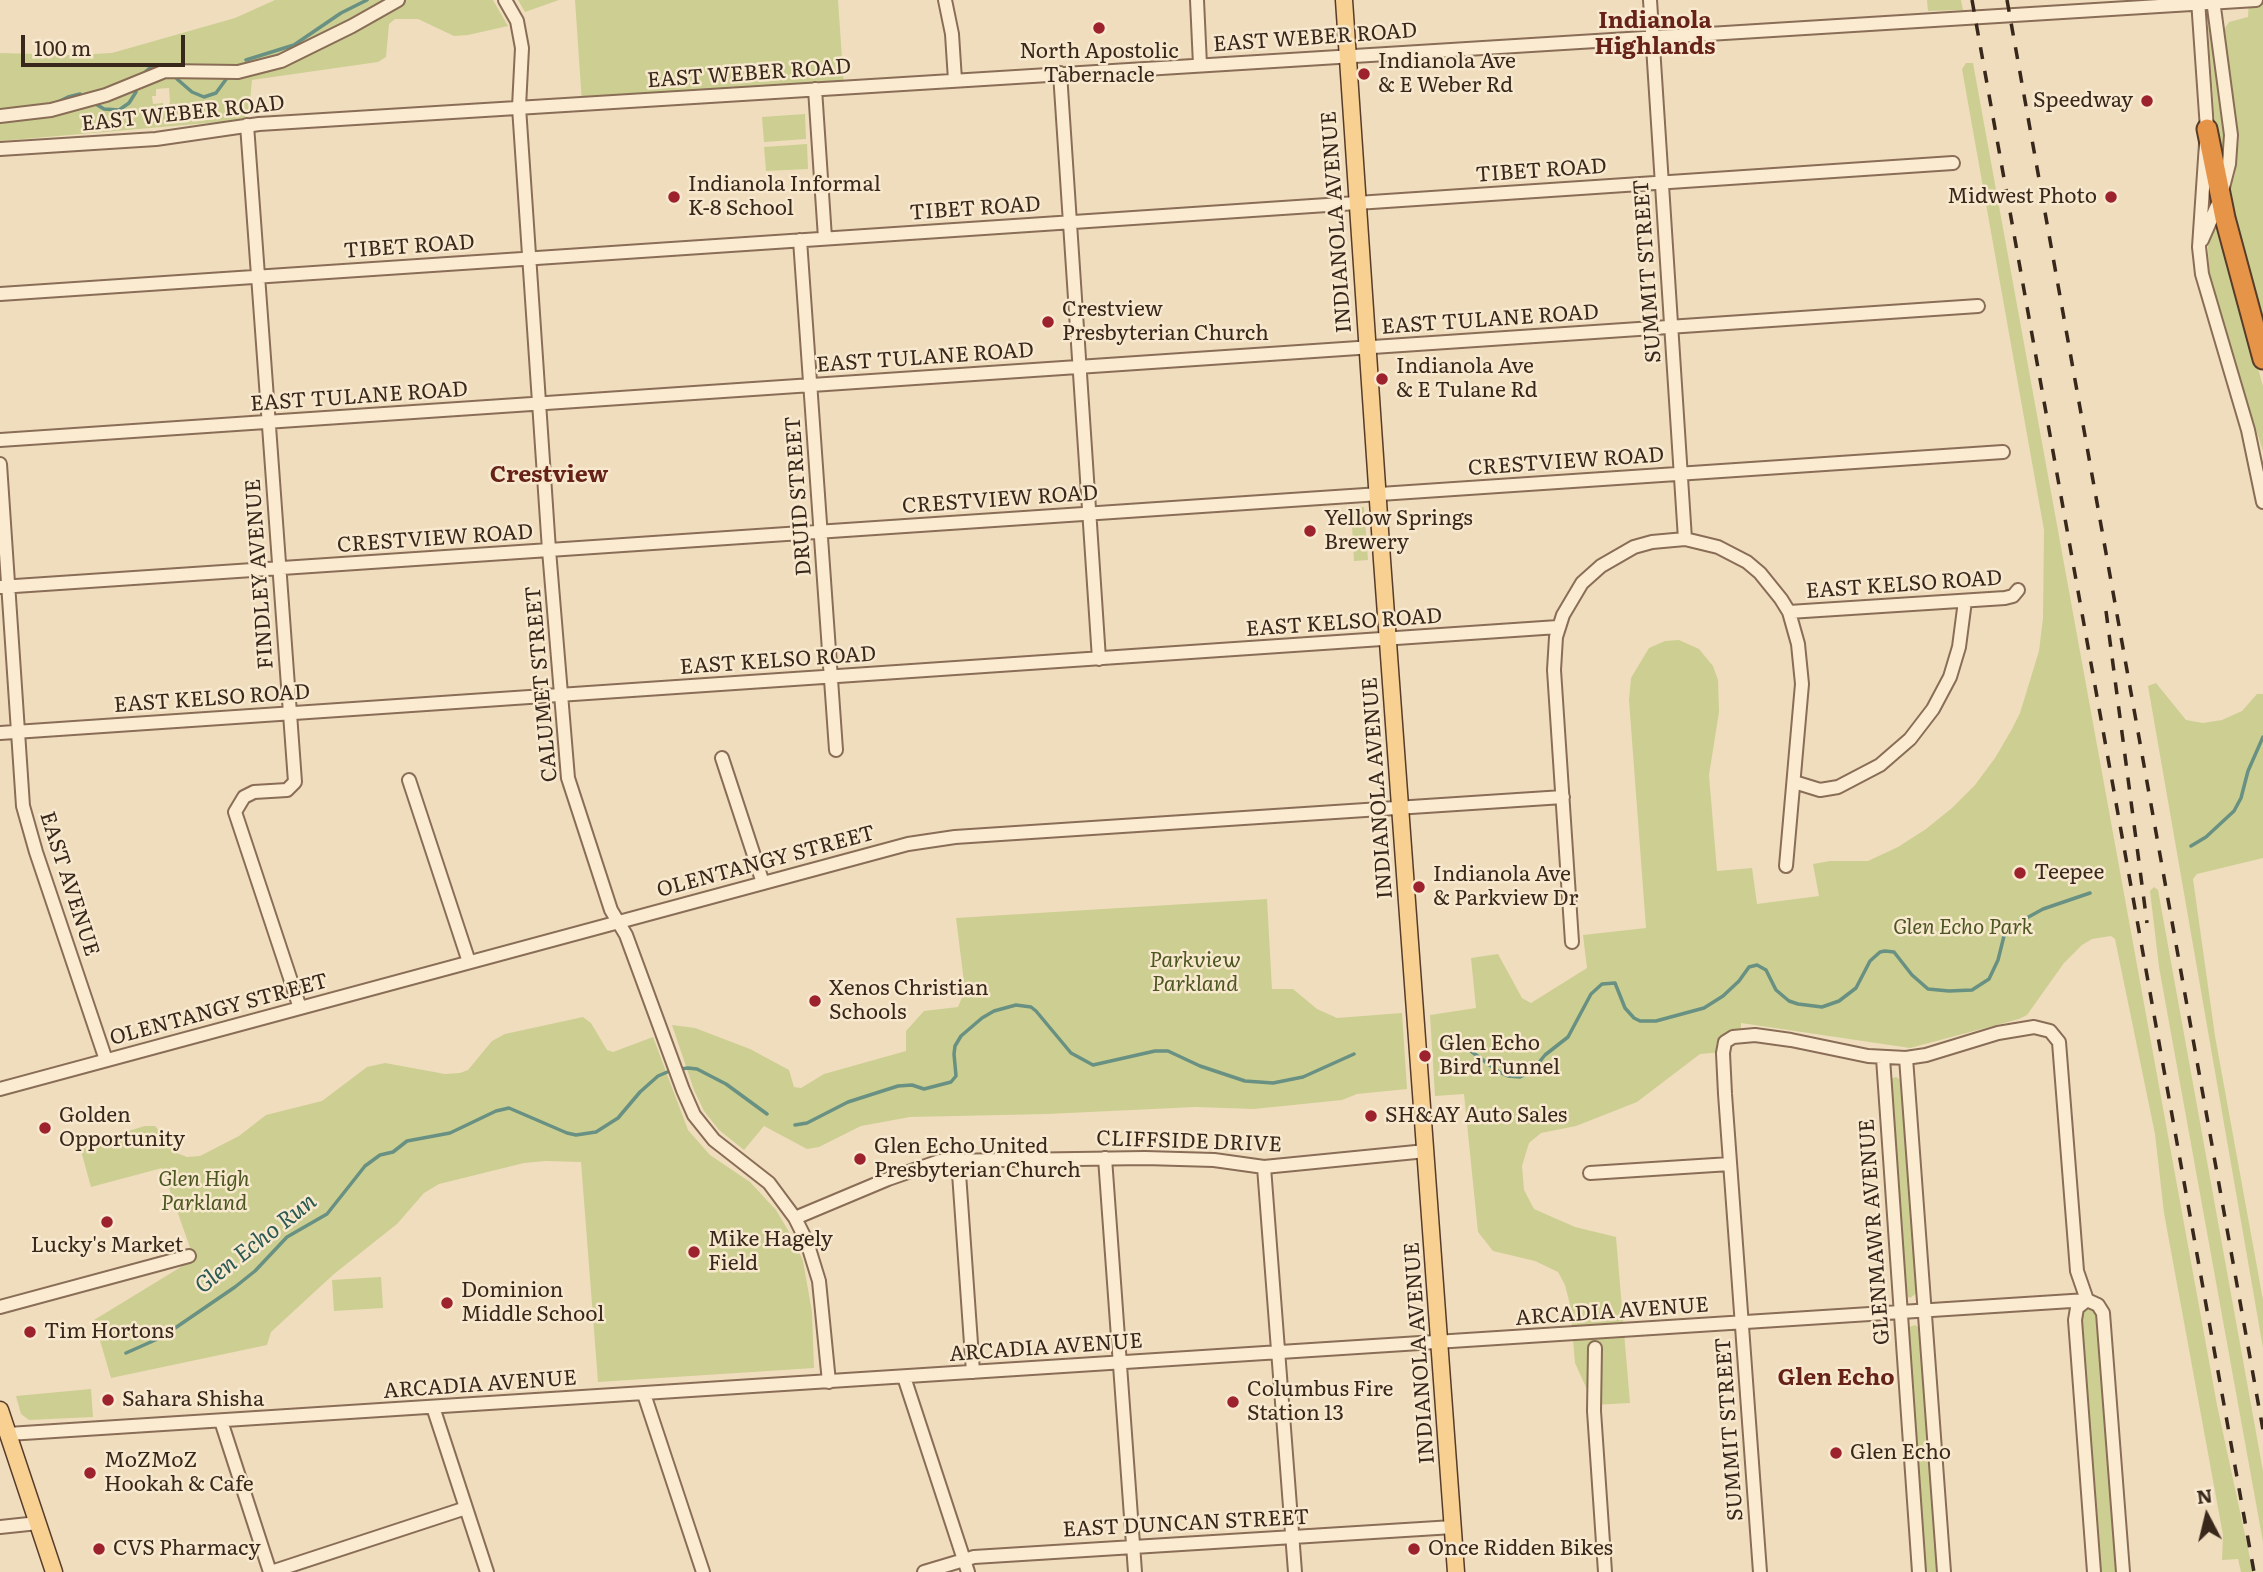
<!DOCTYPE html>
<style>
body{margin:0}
#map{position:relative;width:2263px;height:1572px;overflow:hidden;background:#f0ddbe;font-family:Literata,serif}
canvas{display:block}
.north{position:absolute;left:2172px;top:1481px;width:70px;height:70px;-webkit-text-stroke:5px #f7e8ce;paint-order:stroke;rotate:353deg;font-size:19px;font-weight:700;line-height:28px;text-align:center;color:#38271b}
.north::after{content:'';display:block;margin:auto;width:24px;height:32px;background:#38271b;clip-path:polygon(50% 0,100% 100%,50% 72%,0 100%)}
.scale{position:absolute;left:21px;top:35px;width:164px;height:32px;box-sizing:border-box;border:4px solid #38271b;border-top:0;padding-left:9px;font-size:21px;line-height:24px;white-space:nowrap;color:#38271b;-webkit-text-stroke:5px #f7e8ce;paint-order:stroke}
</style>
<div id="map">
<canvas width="2263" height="1572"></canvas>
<div class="north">N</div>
<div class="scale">100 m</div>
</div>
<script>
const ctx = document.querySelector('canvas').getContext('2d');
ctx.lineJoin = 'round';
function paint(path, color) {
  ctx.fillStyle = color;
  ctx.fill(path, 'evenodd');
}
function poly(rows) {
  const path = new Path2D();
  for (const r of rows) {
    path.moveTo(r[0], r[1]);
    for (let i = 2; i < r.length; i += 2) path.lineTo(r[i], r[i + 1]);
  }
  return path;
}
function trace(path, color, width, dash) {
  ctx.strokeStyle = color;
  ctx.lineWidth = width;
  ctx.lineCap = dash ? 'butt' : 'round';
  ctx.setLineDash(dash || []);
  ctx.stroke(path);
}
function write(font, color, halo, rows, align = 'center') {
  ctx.font = font + ' Literata,serif';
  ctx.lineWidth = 5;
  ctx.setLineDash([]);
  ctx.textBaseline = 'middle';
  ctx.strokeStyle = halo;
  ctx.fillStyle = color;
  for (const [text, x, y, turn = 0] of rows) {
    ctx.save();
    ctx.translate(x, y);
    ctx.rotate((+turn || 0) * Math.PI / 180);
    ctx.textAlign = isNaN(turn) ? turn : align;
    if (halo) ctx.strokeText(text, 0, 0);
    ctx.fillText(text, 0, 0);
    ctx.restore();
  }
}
paint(poly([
 [275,0,493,0,508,26,468,35,454,36,418,19,395,19,389,24,386,57,378,62,252,80,249,111,243,120,0,141,0,53,73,55,112,53,235,18],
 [169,88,170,102,168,106,163,106,163,103,153,104,152,96,156,96,156,89],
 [518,0,559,0,525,12],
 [575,0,838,0,844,87,582,103],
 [1927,0,1961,0,1963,10,1928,11],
 [2249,0,2263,0,2263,331,2228,196,2235,174,2239,137,2223,31,2229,22,2248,17],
 [2208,26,2213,26,2228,131,2224,175,2215,127],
 [1966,63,1973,63,2217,1405,2253,1572,2241,1572,2238,1559,2222,1560,2223,1535,2164,1213,2155,1134,2115,939,2111,936,2092,939,2082,945,2064,963,2027,1015,2019,1019,1910,1048,1741,1023,1741,1035,1723,1052,1700,1054,1637,1102,1576,1126,1541,1133,1529,1143,1522,1166,1524,1190,1534,1209,1575,1227,1616,1237,1630,1403,1594,1405,1575,1363,1570,1305,1565,1285,1558,1272,1535,1261,1493,1251,1478,1232,1464,1094,1435,1096,1430,1015,1476,1008,1471,958,1498,954,1522,998,1531,1003,1587,968,1583,935,1646,928,1629,700,1631,678,1649,648,1665,641,1679,640,1699,649,1713,666,1718,680,1719,712,1709,775,1717,871,1752,868,1757,904,1819,896,1813,864,1830,861,1868,861,1898,847,1926,829,1952,808,1975,785,1995,758,2012,729,2020,713,2039,651,2043,618,2044,530,1962,69],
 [805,114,806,139,764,142,762,117],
 [807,144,808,169,766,171,764,147],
 [2214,224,2217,224,2263,386,2263,451,2218,311,2209,274,2208,246],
 [1364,507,1368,560,1354,561,1351,508],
 [2156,683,2186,720,2203,723,2222,720,2242,711,2257,694,2263,694,2263,858,2197,874,2193,879,2215,1036,2263,1300,2263,1348,2148,686],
 [2154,887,2158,890,2263,1471,2263,1542,2159,967,2150,891],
 [1267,899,1272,989,1293,989,1317,1009,1337,1018,1402,1013,1407,1089,1357,1094,1342,1100,1254,1109,1195,1107,1047,1114,910,1117,861,1126,819,1147,807,1149,764,1126,744,1150,719,1130,704,1111,694,1090,672,1025,695,1028,750,1049,789,1070,794,1087,801,1088,824,1074,906,1051,906,1031,924,1011,958,1007,965,990,956,918],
 [583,1017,591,1023,607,1050,613,1052,653,1037,688,1130,710,1155,750,1182,776,1210,795,1242,803,1261,812,1312,814,1368,598,1382,581,1162,545,1161,524,1163,439,1184,424,1193,397,1224,334,1274,271,1332,267,1345,111,1378,94,1320,194,1259,162,1168,91,1187,81,1151,84,1144,145,1126,155,1126,179,1154,187,1157,200,1156,239,1136,266,1115,322,1101,367,1067,385,1063,445,1074,460,1073,468,1070,492,1041,505,1034],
 [1896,1077,1902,1081,1918,1292,1910,1298,1905,1295,1891,1079],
 [381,1277,383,1308,334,1311,332,1280],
 [2087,1305,2097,1309,2118,1572,2098,1572,2080,1311],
 [1915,1325,1921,1329,1940,1572,1924,1572,1906,1330,1909,1327],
 [91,1389,93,1417,29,1420,21,1414,16,1396]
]), '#cccf91');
trace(poly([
 [246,60,294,45,341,13,367,0],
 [143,74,152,66,162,67],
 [177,79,192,92,204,97,216,93,227,78],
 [56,103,68,97,80,94],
 [94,103,104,109,119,110,129,103,136,92],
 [2191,846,2206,837,2234,811,2241,798,2248,771,2263,737],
 [1446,1042,1464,1046,1499,1072,1508,1076,1520,1077,1532,1071,1545,1055,1568,1037,1591,994,1602,984,1615,983,1625,1008,1634,1018,1640,1021,1656,1021,1704,1008,1723,996,1739,981,1749,967,1757,965,1766,970,1776,990,1789,1001,1798,1004,1822,1007,1839,1001,1856,988,1870,961,1880,952,1885,951,1894,952,1912,975,1928,989,1949,991,1972,990,1989,979,1998,960,2004,936,2014,925,2043,909,2090,893],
 [795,1125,807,1123,848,1102,898,1086,912,1085,924,1089,951,1082,956,1076,954,1054,955,1046,961,1036,982,1018,994,1011,1016,1005,1031,1007,1036,1011,1071,1053,1093,1065,1155,1051,1168,1051,1200,1066,1245,1081,1273,1083,1303,1077,1354,1054],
 [126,1353,162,1337,235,1287,255,1271,287,1237,327,1214,365,1166,380,1155,393,1152,407,1141,450,1133,496,1111,509,1108,567,1133,576,1135,596,1132,618,1118,640,1092,658,1076,672,1070,688,1068,697,1069,726,1084,767,1114]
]), '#689083', 3.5);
const minor = poly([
 [505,0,517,21,522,48,519,107,549,550,568,778,611,910,626,935,683,1090,694,1115,714,1140,769,1183,795,1218,807,1242,819,1281,829,1382],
 [945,0,952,34,955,80],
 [1197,0,1200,65],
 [1650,0,1685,539],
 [2198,0,2207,129,2199,247,2202,274,2248,430,2263,502],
 [1060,73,1099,659],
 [815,89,825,238],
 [0,116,51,110,106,95,165,71,238,72,281,61,352,26,398,0],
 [247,125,295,782,287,790,254,792,244,797,235,812,300,1008],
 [0,149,156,139,259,124,2256,0],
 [800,240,836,750],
 [2202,240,2220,199,2229,164,2231,135,2213,0],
 [0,294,1953,163],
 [0,440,1978,306],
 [0,464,23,806,36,852,106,1060],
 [0,587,2003,452],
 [1789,612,2005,598,2013,596,2018,590],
 [0,733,1558,627],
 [722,758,763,883],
 [409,780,469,962],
 [1794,782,1820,790,1838,787,1880,765,1910,739,1933,709,1950,677,1959,647,1965,601],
 [1572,942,1554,670,1556,637,1563,615,1582,583,1601,566,1634,547,1652,542,1685,539,1718,547,1747,562,1760,573,1781,599,1789,612,1798,644,1802,684,1786,866],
 [1883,1058,1919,1572],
 [1906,1058,1944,1572],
 [0,1089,908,844,955,837,1563,797],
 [1105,1158,1135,1572],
 [958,1159,973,1372],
 [1264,1167,1295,1572],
 [1590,1173,1730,1164],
 [795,1218,888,1179,940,1161,1145,1158,1214,1160,1264,1167,1426,1151],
 [2087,1300,2077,1308,2075,1320,2094,1572],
 [0,1307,189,1256],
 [1595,1348,1594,1411,1605,1572],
 [904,1377,968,1572],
 [644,1394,703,1572],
 [433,1407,487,1572],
 [221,1421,270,1572],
 [8,1434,2087,1300],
 [0,1527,38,1523],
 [271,1572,466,1508],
 [924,1572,974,1557,1453,1527],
 [1760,1572,1725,1094,1723,1053,1725,1042,1733,1037,1755,1035,1791,1040,1868,1056,1906,1058,1926,1055,1998,1033,2034,1027,2050,1031,2059,1042,2077,1271,2087,1300,2098,1305,2103,1313,2123,1572]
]);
const major = poly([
 [1344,0,1382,560,1456,1572],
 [0,1410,54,1572]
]);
const highway = poly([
 [2207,129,2225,218,2263,359]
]);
trace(minor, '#896d56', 16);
trace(major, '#573c2a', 19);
trace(highway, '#573c2a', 23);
trace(minor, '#fbebd1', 12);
trace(major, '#f7d092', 16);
trace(highway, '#e69448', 19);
trace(poly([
 [1972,0,2254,1572],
 [2007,0,2263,1430],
 [2106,611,2147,923]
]), '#38271b', 3.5, [12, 12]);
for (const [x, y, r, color] of [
 [1099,28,7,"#9c222d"],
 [1364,74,7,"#9c222d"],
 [2147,101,7,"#9c222d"],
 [674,197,7,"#9c222d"],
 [2111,197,7,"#9c222d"],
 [1048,322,7,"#9c222d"],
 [1382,379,7,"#9c222d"],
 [1310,531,7,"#9c222d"],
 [2020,873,7,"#9c222d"],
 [1419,887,7,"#9c222d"],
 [815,1001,7,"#9c222d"],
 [1425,1056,7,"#9c222d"],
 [1371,1116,7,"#9c222d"],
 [45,1128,7,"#9c222d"],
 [860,1159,7,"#9c222d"],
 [107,1222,7,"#9c222d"],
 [694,1252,7,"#9c222d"],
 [447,1303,7,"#9c222d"],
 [30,1332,7,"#9c222d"],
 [108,1400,7,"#9c222d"],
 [1233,1402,7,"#9c222d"],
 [1836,1453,7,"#9c222d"],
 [90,1473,7,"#9c222d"],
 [99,1549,7,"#9c222d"],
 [1414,1549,7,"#9c222d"]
]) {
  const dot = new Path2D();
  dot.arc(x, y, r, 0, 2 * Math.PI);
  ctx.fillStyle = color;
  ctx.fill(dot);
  trace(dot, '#f7e8ce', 2.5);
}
write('21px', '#38271b', '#f7e8ce', [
 ["EAST WEBER ROAD",1315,38,-4],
 ["EAST WEBER ROAD",749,74,-4],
 ["EAST WEBER ROAD",183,114,-6],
 ["TIBET ROAD",1541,171,-4],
 ["TIBET ROAD",975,209,-4],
 ["INDIANOLA AVENUE",1337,222,-94],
 ["TIBET ROAD",409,247,-4],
 ["SUMMIT STREET",1648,271,-94],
 ["EAST TULANE ROAD",1490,320,-4],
 ["EAST TULANE ROAD",925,358,-4],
 ["EAST TULANE ROAD",359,397,-4],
 ["CRESTVIEW ROAD",1566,462,-4],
 ["DRUID STREET",799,496,-94],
 ["CRESTVIEW ROAD",1000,500,-4],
 ["CRESTVIEW ROAD",435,539,-4],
 ["FINDLEY AVENUE",260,574,-94],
 ["EAST KELSO ROAD",1904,585,-4],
 ["EAST KELSO ROAD",1344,623,-4],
 ["EAST KELSO ROAD",778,661,-4],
 ["CALUMET STREET",542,684,-95],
 ["EAST KELSO ROAD",212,699,-4],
 ["INDIANOLA AVENUE",1378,788,-94],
 ["OLENTANGY STREET",766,862,-15],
 ["EAST AVENUE",69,884,72],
 ["OLENTANGY STREET",219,1010,-15],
 ["CLIFFSIDE DRIVE",1189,1142,2],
 ["GLENMAWR AVENUE",1875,1232,-94],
 ["ARCADIA AVENUE",1612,1312,-4],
 ["ARCADIA AVENUE",1046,1348,-4],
 ["INDIANOLA AVENUE",1420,1353,-94],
 ["ARCADIA AVENUE",480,1385,-4],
 ["SUMMIT STREET",1730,1429,-94],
 ["EAST DUNCAN STREET",1186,1524,-3]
]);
write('21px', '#38271b', '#f7e8ce', [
 ["North Apostolic",1099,52,"center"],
 ["Tabernacle",1099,76,"center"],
 ["Indianola Ave",1378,62],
 ["& E Weber Rd",1378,86],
 ["Speedway",2133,101,"right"],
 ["Indianola Informal",688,185],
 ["K-8 School",688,209],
 ["Midwest Photo",2097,197,"right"],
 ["Crestview",1062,310],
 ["Presbyterian Church",1062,334],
 ["Indianola Ave",1396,367],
 ["& E Tulane Rd",1396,391],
 ["Yellow Springs",1324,519],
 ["Brewery",1324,543],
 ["Teepee",2034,873],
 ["Indianola Ave",1433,875],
 ["& Parkview Dr",1433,899],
 ["Xenos Christian",829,989],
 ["Schools",829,1013],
 ["Glen Echo",1439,1044],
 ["Bird Tunnel",1439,1068],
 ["Golden",59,1116],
 ["Opportunity",59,1140],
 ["SH&AY Auto Sales",1385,1116],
 ["Glen Echo United",874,1147],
 ["Presbyterian Church",874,1171],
 ["Mike Hagely",708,1240],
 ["Field",708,1264],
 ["Lucky's Market",107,1246,"center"],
 ["Dominion",461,1291],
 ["Middle School",461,1315],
 ["Tim Hortons",44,1332],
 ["Columbus Fire",1247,1390],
 ["Station 13",1247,1414],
 ["Sahara Shisha",122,1400],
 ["Glen Echo",1850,1453],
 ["MoZMoZ",104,1461],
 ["Hookah & Cafe",104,1485],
 ["CVS Pharmacy",113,1549],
 ["Once Ridden Bikes",1428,1549]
], 'left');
write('italic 21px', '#4c5621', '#f7e8ce', [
 ["Glen Echo Park",1963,928],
 ["Parkview",1195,961],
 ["Parkland",1195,985],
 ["Glen High",204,1180],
 ["Parkland",204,1204]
]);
write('bold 23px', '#672218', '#f7e8ce', [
 ["Indianola",1655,21],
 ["Highlands",1655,47],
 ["Crestview",549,475],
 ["Glen Echo",1836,1378]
]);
write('italic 23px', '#295952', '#f7e8ce', [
 ["Glen Echo Run",256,1244,-38]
]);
</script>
